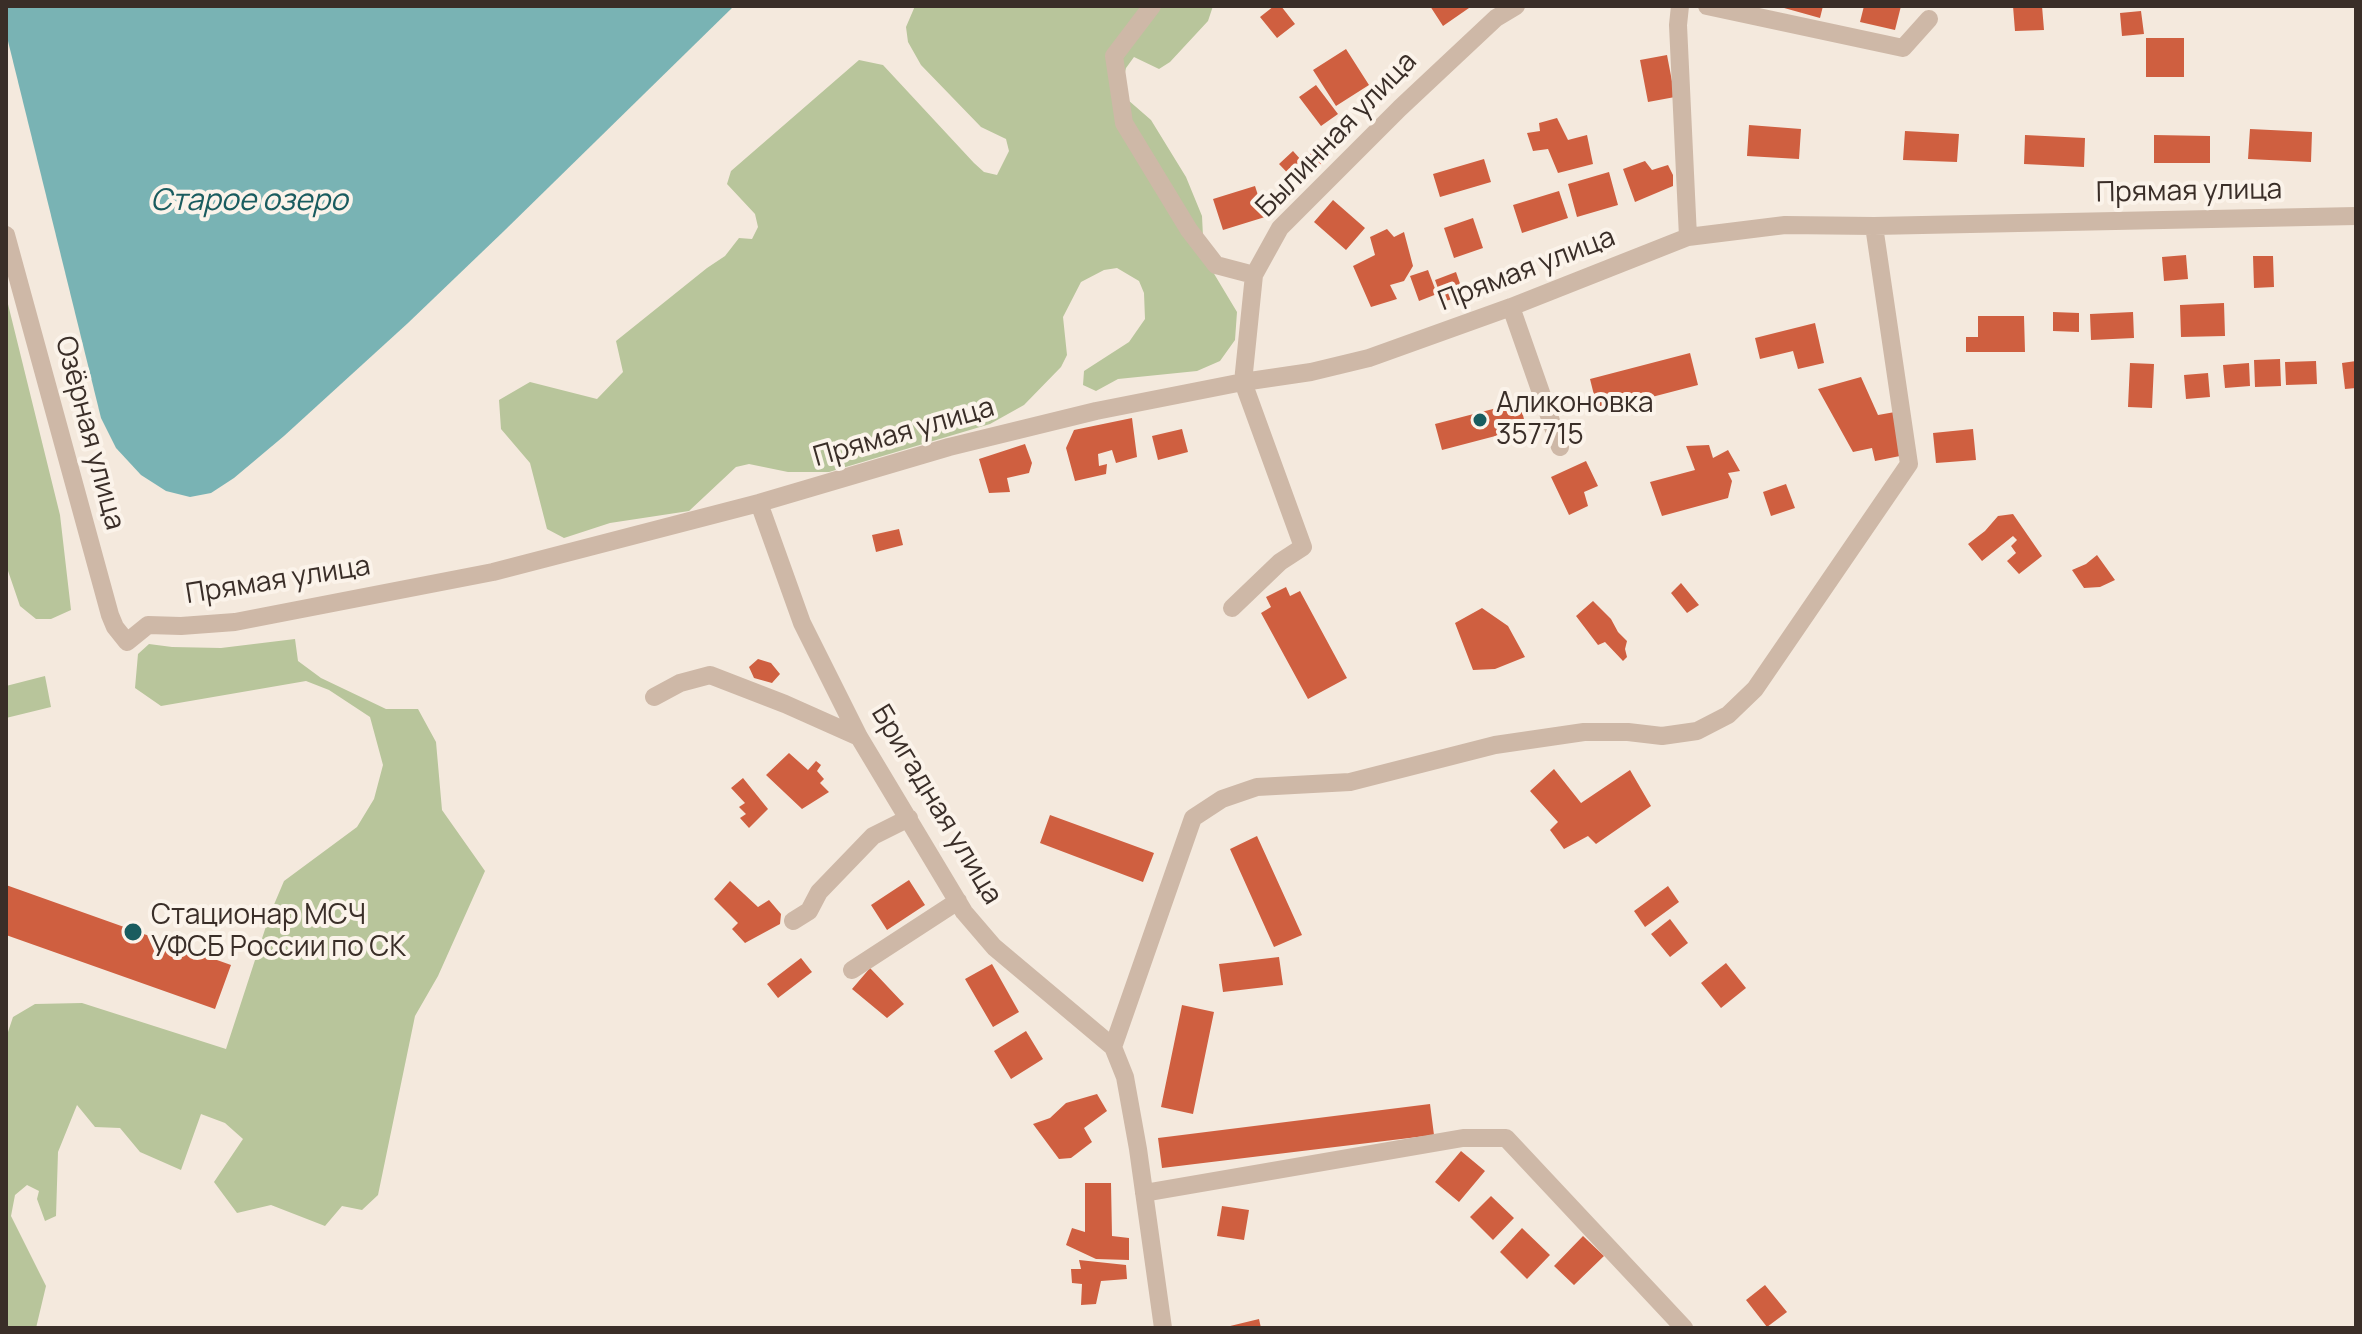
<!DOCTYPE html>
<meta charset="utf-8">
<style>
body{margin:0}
#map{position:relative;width:2362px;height:1334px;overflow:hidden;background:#f4e9dd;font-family:Manrope,sans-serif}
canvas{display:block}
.frame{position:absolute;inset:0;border:8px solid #3a2e28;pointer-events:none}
</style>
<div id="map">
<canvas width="2362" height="1334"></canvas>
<div class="frame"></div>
</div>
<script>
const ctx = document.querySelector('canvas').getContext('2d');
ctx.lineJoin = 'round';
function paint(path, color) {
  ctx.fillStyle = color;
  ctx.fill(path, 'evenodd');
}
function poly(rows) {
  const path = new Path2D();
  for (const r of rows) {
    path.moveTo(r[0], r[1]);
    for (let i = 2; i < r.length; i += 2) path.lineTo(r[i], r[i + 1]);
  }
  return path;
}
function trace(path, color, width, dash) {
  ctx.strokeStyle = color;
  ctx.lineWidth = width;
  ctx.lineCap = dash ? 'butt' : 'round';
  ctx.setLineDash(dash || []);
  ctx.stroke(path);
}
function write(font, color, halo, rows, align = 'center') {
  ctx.font = font + ' Manrope,sans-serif';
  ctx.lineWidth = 8;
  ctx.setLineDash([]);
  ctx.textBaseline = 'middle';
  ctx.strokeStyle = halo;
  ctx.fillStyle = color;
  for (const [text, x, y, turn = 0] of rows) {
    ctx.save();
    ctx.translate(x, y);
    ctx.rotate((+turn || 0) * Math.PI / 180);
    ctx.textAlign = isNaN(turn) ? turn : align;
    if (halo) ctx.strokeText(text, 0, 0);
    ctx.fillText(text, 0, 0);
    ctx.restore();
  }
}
paint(poly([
 [915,6,1213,6,1208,21,1170,62,1159,69,1134,57,1126,68,1120,93,1151,120,1186,177,1202,216,1204,257,1237,312,1235,340,1220,361,1197,371,1118,379,1096,391,1083,385,1084,371,1129,342,1145,319,1144,293,1139,281,1117,268,1104,270,1081,282,1063,317,1067,355,1061,367,1024,405,990,424,829,472,788,472,749,464,736,467,689,511,610,523,564,538,547,529,530,463,501,429,499,400,530,382,597,399,623,372,616,341,707,268,725,256,739,238,752,239,758,227,755,214,727,184,731,171,859,60,883,65,974,163,984,172,997,175,1009,151,1006,139,981,127,921,65,908,42,906,27],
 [6,296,60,515,71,610,51,619,36,619,20,606,6,565],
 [295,639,298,661,321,678,386,709,418,709,436,742,442,810,485,871,438,976,415,1016,378,1195,362,1210,342,1206,325,1226,271,1205,237,1213,214,1182,243,1139,225,1123,201,1114,181,1170,140,1152,120,1128,95,1127,77,1105,58,1152,56,1216,45,1221,37,1199,39,1191,27,1185,15,1195,11,1216,46,1286,36,1328,6,1328,6,1038,13,1017,35,1004,82,1003,226,1049,270,914,284,881,357,827,374,799,383,765,370,717,329,690,306,681,161,706,135,688,138,654,149,644,172,647,221,648],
 [45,676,51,707,6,718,6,686]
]), '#b8c59b');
paint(poly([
 [6,6,734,6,504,231,408,323,284,436,234,478,211,493,190,497,166,491,141,475,116,448,101,418,6,33]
]), '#79b3b4');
paint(poly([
 [1274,6,1281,6,1295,24,1277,38,1260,17],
 [1430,6,1468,6,1469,8,1443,26],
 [1777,6,1823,6,1820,18],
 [1864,6,1901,6,1895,30,1860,22],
 [2013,6,2042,6,2044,30,2015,31],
 [2141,11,2144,34,2122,36,2120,13],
 [2146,38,2184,38,2184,77,2146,77],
 [1346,49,1369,85,1336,106,1313,70],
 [1667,55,1675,97,1648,102,1640,60],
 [1316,85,1338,114,1321,126,1299,97],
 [1557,118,1568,140,1587,135,1593,164,1558,173,1548,149,1533,151,1527,133,1540,131,1539,123],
 [1749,125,1801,129,1799,159,1747,156],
 [2250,129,2312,132,2311,162,2248,159],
 [1905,131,1959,134,1957,162,1903,160],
 [2025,135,2085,138,2084,167,2024,164],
 [2154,135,2210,136,2210,163,2154,163],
 [1314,150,1324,161,1299,185,1279,164,1293,151,1302,161],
 [1484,159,1491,182,1440,197,1433,174],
 [1645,161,1652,170,1668,165,1673,175,1673,186,1635,202,1623,169],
 [1609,172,1618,205,1577,217,1568,184],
 [1255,186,1265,217,1223,230,1213,199],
 [1559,191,1568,218,1522,233,1513,205],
 [1333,200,1365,228,1346,250,1314,222],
 [1473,218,1483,248,1454,258,1444,228],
 [1387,229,1394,237,1404,232,1413,266,1404,281,1390,285,1397,299,1371,307,1353,266,1375,255,1370,237],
 [2186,255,2188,279,2164,281,2162,257],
 [2253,256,2273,256,2274,287,2254,288],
 [1428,270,1437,294,1419,301,1410,276],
 [1456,272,1464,295,1443,302,1435,280],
 [2224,303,2225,336,2181,337,2180,305],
 [2053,312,2079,313,2079,332,2053,331],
 [2133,312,2134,338,2091,340,2090,314],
 [1978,316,2024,316,2025,352,1966,352,1966,337,1978,337],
 [1815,323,1824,363,1798,369,1793,351,1760,359,1755,338],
 [1690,353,1698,385,1598,411,1590,379],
 [2280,359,2281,386,2255,387,2254,360],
 [2316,361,2317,384,2286,385,2285,362],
 [2356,361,2356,388,2345,389,2342,363],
 [2130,363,2154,364,2152,408,2128,407],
 [2249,363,2250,386,2225,388,2223,365],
 [2208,373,2210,397,2186,399,2184,375],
 [1861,377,1878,415,1895,412,1900,456,1875,461,1872,448,1853,452,1818,389],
 [1520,402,1526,428,1442,450,1435,424],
 [1132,418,1137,457,1116,463,1112,450,1098,454,1099,466,1107,464,1106,474,1075,481,1066,448,1074,430],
 [1182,429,1188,452,1158,460,1152,436],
 [1973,429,1976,460,1936,463,1933,433],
 [1025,444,1032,463,1029,473,1007,478,1010,492,989,493,979,459],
 [1709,445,1713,458,1728,450,1740,471,1728,473,1732,481,1728,498,1662,516,1650,482,1695,470,1686,446],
 [1586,461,1598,486,1584,492,1588,506,1569,515,1551,477],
 [1786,484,1795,508,1771,516,1763,492],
 [2013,514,2042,556,2019,574,2007,561,2016,553,2011,546,2017,540,2013,536,1982,561,1968,544,1985,531,1998,516],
 [899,529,903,545,876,552,872,535],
 [2097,555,2115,580,2100,587,2084,588,2072,570,2086,564],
 [1681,583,1699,605,1687,613,1671,593],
 [1286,587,1290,596,1300,591,1347,678,1308,699,1261,613,1271,607,1266,597],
 [1593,601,1611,619,1618,632,1627,641,1625,649,1627,657,1623,661,1605,642,1598,645,1576,616],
 [1482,608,1508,626,1525,657,1495,669,1473,670,1455,623],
 [758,659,771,663,780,674,772,683,754,678,749,667],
 [789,753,808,770,816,761,821,765,817,771,824,779,820,783,829,792,802,809,766,775],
 [1554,769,1581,803,1630,770,1651,806,1596,844,1588,836,1564,849,1550,830,1558,822,1530,791],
 [743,778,768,809,749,828,740,818,746,814,739,807,745,803,731,788],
 [1050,815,1154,853,1143,882,1040,843],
 [1257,836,1302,935,1274,947,1230,849],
 [909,880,925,905,887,930,871,905],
 [730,881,758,907,769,900,781,914,780,924,745,943,732,929,738,923,714,899],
 [6,885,231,965,215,1009,6,935],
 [1668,886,1679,902,1645,927,1634,911],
 [1670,919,1688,943,1670,957,1651,934],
 [1279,957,1283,985,1223,992,1219,964],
 [801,958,812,972,778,998,767,984],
 [1726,963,1746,988,1721,1008,1701,983],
 [992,964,1019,1012,993,1027,965,979],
 [870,968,904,1004,887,1018,852,989],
 [1182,1005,1214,1012,1193,1114,1161,1107],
 [1026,1031,1043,1059,1011,1079,994,1051],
 [1097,1094,1107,1111,1084,1128,1092,1142,1071,1158,1059,1159,1033,1124,1050,1118,1066,1103],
 [1430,1104,1434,1135,1162,1168,1158,1138],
 [1461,1151,1485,1171,1459,1202,1435,1182],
 [1085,1183,1111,1183,1112,1236,1129,1238,1129,1260,1096,1259,1066,1245,1072,1228,1085,1232],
 [1491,1196,1514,1218,1493,1240,1470,1217],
 [1222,1206,1249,1210,1244,1240,1217,1236],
 [1522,1228,1550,1255,1527,1279,1500,1252],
 [1583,1236,1604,1256,1574,1285,1554,1266],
 [1079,1260,1126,1265,1127,1279,1101,1281,1096,1304,1081,1305,1082,1284,1072,1283,1071,1269,1081,1269],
 [1765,1285,1787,1312,1767,1327,1746,1300],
 [1259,1319,1261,1328,1226,1328,1226,1327]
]), '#cf5f40');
trace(poly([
 [1152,6,1114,56,1124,123,1189,230,1216,265,1254,275],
 [1680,6,1678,25,1688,237],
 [1707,6,1903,48,1929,19],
 [6,235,110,615,115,627,127,642,148,625,181,626,235,622,493,572,759,503,949,447,1096,411,1243,382,1311,372,1369,358,1511,307,1688,237,1785,225,1874,226,2356,216],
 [1511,307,1560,447],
 [759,503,802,623,859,737,964,912,994,947,1113,1047,1125,1077,1138,1149,1163,1328],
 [1232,608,1280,562,1303,547,1243,382,1254,275,1280,228,1400,108,1496,18,1516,6],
 [654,697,680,683,710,675,785,704,859,737],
 [793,921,809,911,819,892,873,836,909,818],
 [852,970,958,901],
 [1113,1047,1193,818,1222,799,1257,787,1350,782,1495,745,1584,732,1628,732,1662,736,1697,731,1728,715,1755,689,1909,464,1874,226],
 [1144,1193,1463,1138,1506,1138,1684,1328]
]), '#ceb8a7', 18);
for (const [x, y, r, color] of [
 [1480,420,8,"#1a5c5f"],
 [133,932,10,"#1a5c5f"]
]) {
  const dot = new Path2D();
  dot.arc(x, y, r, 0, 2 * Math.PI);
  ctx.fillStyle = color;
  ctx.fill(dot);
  trace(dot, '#fbf3ea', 3);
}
write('28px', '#3a2e28', '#fbf3ea', [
 ["Былинная улица",1337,135,-46],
 ["Прямая улица",2189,192,-1],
 ["Прямая улица",1527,270,-21],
 ["Озёрная улица",89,433,75],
 ["Прямая улица",904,433,-16],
 ["Прямая улица",278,581,-9],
 ["Бригадная улица",936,805,59]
]);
write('28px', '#3a2e28', '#fbf3ea', [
 ["Аликоновка",1496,404],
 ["357715",1496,436],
 ["Стационар МСЧ",151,916],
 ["УФСБ России по СК",151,948]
], 'left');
write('italic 30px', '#1a5c5f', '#fbf3ea', [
 ["Старое озеро",249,202]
]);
</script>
